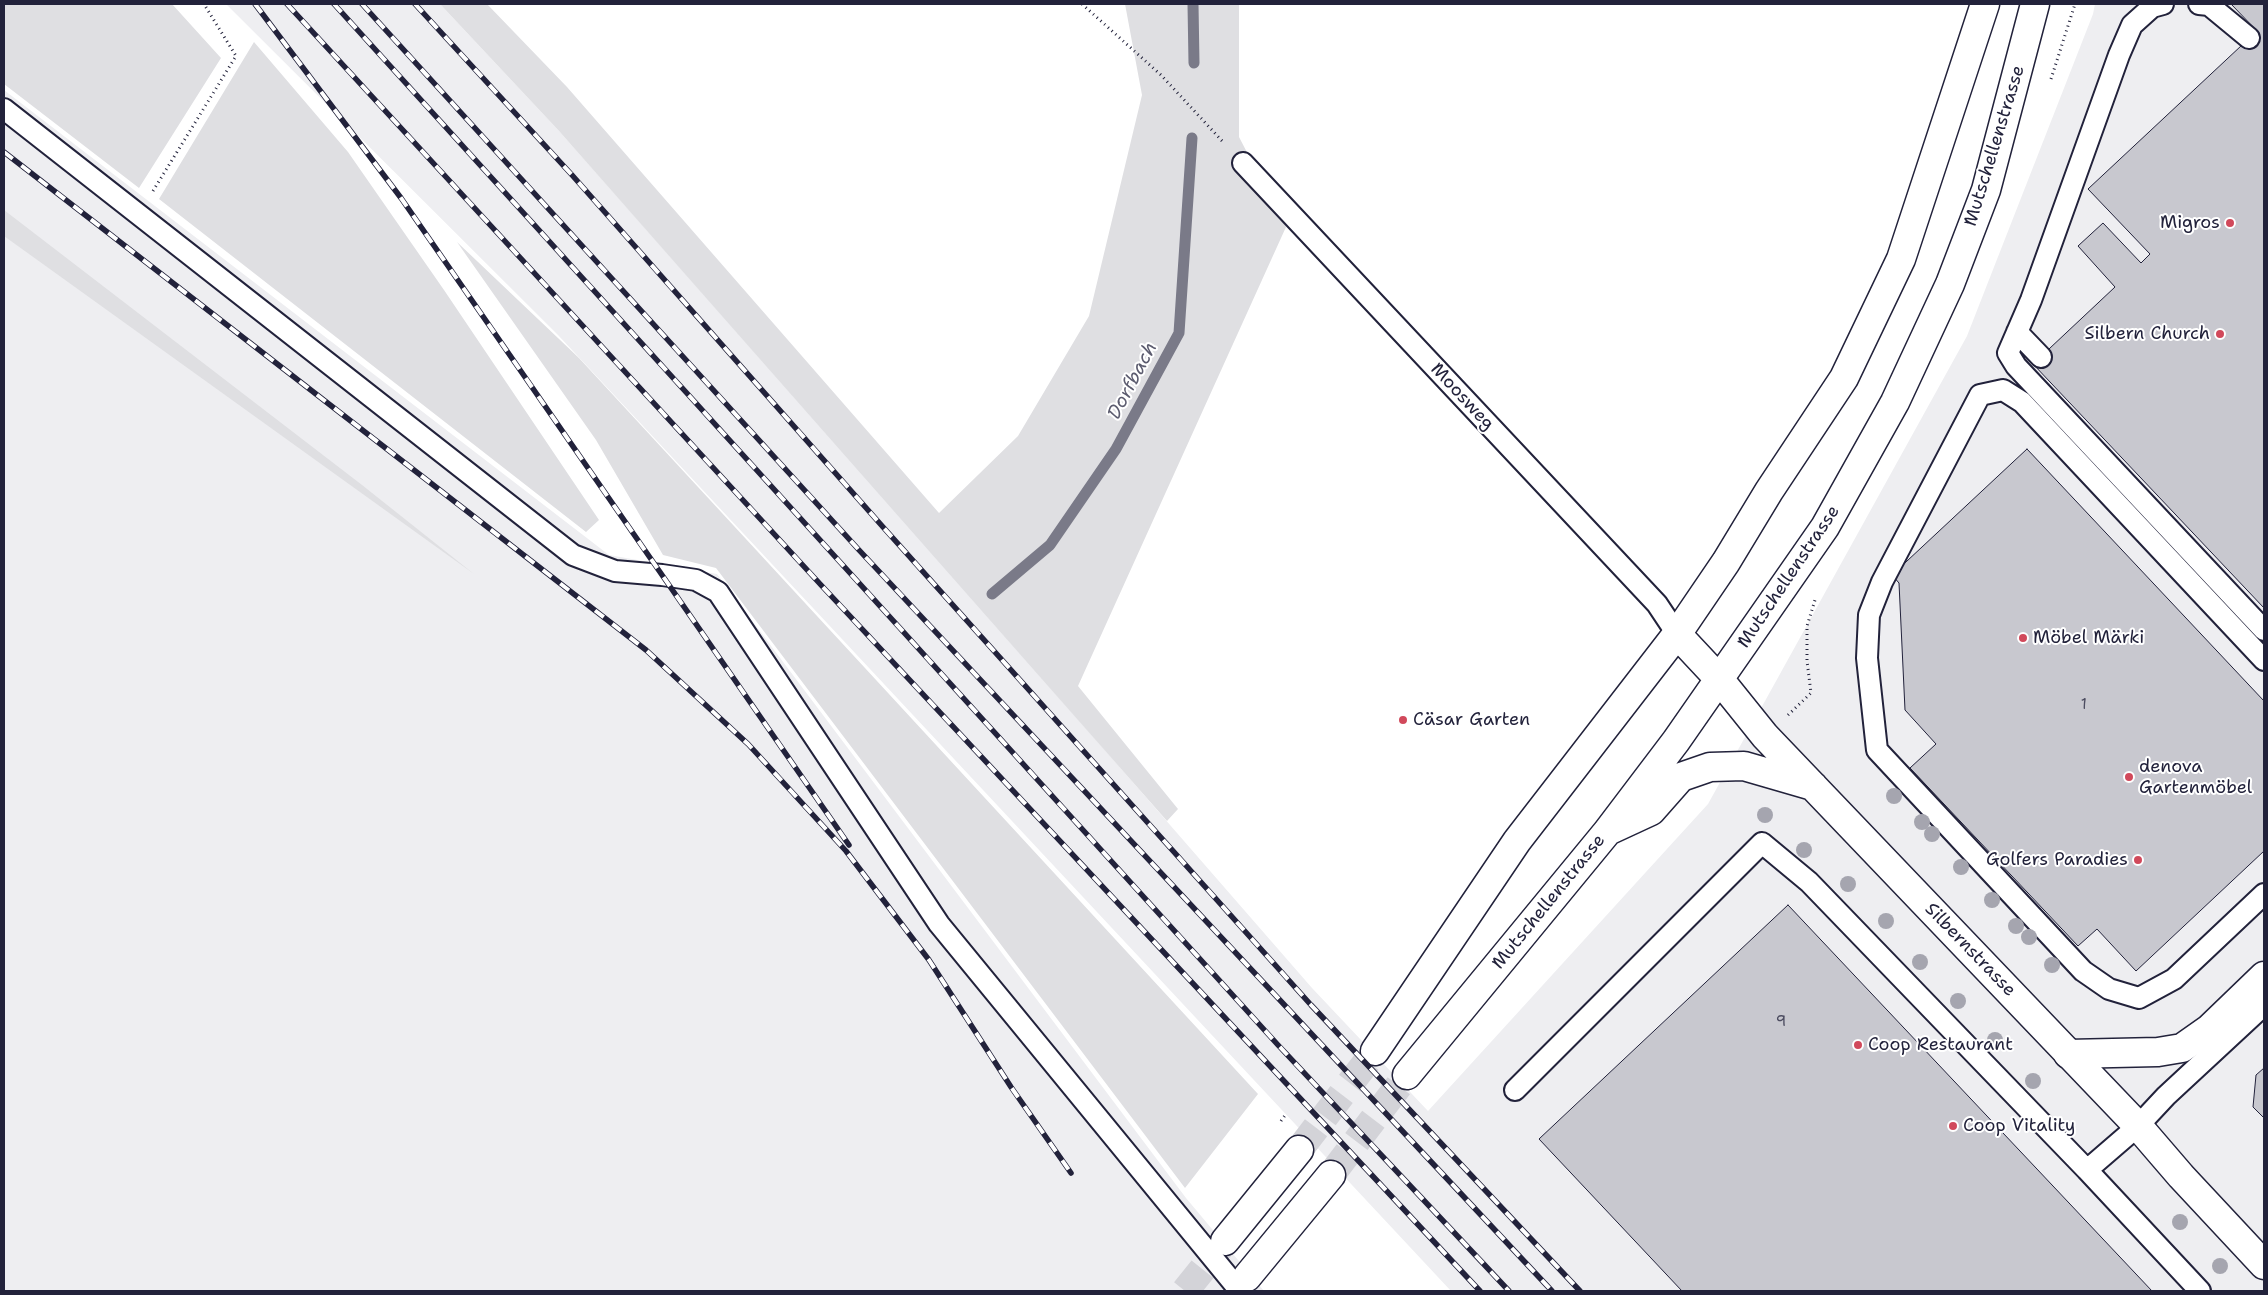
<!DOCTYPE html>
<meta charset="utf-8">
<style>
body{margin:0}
#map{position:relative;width:2268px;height:1295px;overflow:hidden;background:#fff;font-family:"Shantell Sans",sans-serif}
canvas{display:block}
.frame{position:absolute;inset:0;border:5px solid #22223b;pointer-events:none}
</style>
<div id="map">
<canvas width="2268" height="1295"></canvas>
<div class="frame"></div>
</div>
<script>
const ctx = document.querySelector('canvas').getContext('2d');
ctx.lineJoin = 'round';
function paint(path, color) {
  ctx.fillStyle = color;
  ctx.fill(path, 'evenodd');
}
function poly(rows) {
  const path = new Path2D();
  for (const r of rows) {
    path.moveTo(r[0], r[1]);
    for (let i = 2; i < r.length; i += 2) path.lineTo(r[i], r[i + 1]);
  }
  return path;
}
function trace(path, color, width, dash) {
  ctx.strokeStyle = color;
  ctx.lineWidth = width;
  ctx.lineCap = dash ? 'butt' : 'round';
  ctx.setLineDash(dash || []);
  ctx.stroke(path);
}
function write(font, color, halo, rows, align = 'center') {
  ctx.font = font + ' "Shantell Sans",sans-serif';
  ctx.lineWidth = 4;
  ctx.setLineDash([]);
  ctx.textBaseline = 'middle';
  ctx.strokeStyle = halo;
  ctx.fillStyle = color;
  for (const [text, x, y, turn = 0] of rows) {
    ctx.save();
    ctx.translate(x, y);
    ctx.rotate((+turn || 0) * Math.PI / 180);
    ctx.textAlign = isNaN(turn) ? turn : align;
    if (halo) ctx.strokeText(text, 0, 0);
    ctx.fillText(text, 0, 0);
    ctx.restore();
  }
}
paint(poly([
 [226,4,440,4,559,131,941,562,1312,988,1428,1111,1708,804,1967,336,2093,14,2095,4,2264,4,2264,1291,1451,1291,558,335],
 [4,90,609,555,717,574,1186,1198,1264,1291,4,1291]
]), '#eeeef1');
paint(poly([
 [4,4,172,4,221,58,139,188,4,84],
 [440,4,487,4,567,87,939,513,1018,436,1089,316,1142,95,1125,4,1239,4,1239,137,1286,227,1078,686,1178,809,1167,821,559,131],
 [254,42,348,152,444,290,599,520,586,532,159,199],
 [4,210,362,485,474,574,4,236],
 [457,242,579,358,1258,1094,1185,1188,716,568,663,555,596,440]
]), '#dfdfe2');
trace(poly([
 [1193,4,1194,63],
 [992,594,1050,545,1116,449,1179,333,1192,138]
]), '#7a7a88', 11);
const building = poly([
 [2231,4,2264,4,2264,608,2033,364,2115,287,2078,246,2103,223,2141,263,2150,254,2088,189,2257,31,2231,4],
 [2027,449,2264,701,2264,851,2136,971,2097,929,2078,946,1910,768,1936,744,1905,710,1899,583,1892,575,2027,449],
 [1788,905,2152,1291,1682,1291,1539,1139,1788,905],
 [2264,1068,2264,1118,2253,1107,2256,1075,2264,1068]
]);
paint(building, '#c8c8cf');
trace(building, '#22223b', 1);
trace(poly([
 [1299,1150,1375,1051],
 [1331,1175,1407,1075],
 [1185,1291,1225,1241]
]), '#d3d3d8', 28, [28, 14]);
const lane = poly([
 [2163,4,2152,7,2132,25,2119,55,2031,300,2008,353,2016,366,2264,630],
 [2199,4,2209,5,2249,38],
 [4,109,573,555,615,571,662,575,696,580,718,592,939,924,1240,1291],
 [1243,163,1657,604,1677,634],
 [2017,332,2041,357],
 [2264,660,2022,402,2003,390,1980,395,1882,582,1869,615,1867,658,1877,750,2083,971,2109,989,2139,998,2174,979,2264,894],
 [1515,1090,1762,843,1809,882,2087,1170],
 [2200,1291,2087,1170,2138,1126,2166,1096,2264,1005]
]);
const street = poly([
 [2068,1054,2158,1052,2182,1048,2209,1029,2264,976]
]);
const secondary = poly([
 [1677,634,1720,680,1765,736,2138,1126,2181,1176,2264,1265],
 [1610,830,1651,811,1681,777,1710,767,1744,766,1813,786],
 [1375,1051,1517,841,1677,634,1726,562,1769,491,1844,378,1901,259,1985,4],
 [1407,1075,1607,832,1676,741,1825,527,1895,402,1950,284,1986,190,2035,4],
 [1225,1241,1299,1150],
 [1247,1277,1331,1175]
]);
trace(lane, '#22223b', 24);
trace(street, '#22223b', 31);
trace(secondary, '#22223b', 31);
trace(poly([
 [1082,4,1161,75,1224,143],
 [2051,79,2075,4],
 [153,191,236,56,204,4],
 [1788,715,1811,693,1807,661,1807,626,1815,600],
 [1281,1121,1286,1114]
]), '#22223b', 3, [1, 4]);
trace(lane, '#fff', 20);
trace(street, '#fff', 28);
trace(secondary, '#fff', 28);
const rail = poly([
 [255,4,401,198,849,845],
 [287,4,821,585,1480,1291],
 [334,4,1278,1045,1509,1291],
 [362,4,859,550,1552,1291],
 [415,4,572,175,883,527,1311,1005,1580,1291],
 [4,152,646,650,748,744,846,851,929,960,1011,1087,1071,1173]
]);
trace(rail, '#22223b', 5.5);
trace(rail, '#fff', 4, [11]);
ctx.fillStyle = '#a5a5af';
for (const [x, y] of [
 [1894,796],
 [1765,815],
 [1922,822],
 [1932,834],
 [1804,850],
 [1961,867],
 [1848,884],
 [1992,900],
 [1886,921],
 [2016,926],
 [2029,937],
 [1920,962],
 [2052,965],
 [1958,1001],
 [1995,1040],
 [2033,1081],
 [2180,1222],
 [2220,1266]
]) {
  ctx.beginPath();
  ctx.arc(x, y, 8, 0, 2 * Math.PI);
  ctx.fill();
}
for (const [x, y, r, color] of [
 [2230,223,5,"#d1495b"],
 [2220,334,5,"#d1495b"],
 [2023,638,5,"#d1495b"],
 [1403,720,5,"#d1495b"],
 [2129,777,5,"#d1495b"],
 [2138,860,5,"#d1495b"],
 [1858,1045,5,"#d1495b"],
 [1953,1126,5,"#d1495b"]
]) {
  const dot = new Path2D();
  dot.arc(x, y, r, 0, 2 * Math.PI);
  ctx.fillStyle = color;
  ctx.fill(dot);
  trace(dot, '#fff', 2);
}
write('15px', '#4c4c60', null, [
 ["1",2084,705],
 ["9",1781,1022]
]);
write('18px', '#22223b', '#fff', [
 ["Mutschellenstrasse",1995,146,-73],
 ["Moosweg",1462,397,47],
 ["Mutschellenstrasse",1789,577,-56],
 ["Mutschellenstrasse",1549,902,-51],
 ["Silbernstrasse",1970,950,46]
]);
write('18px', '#22223b', '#fff', [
 ["Migros",2220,223,"right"],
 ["Silbern Church",2210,334,"right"],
 ["Möbel Märki",2033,638],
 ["Cäsar Garten",1413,720],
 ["denova",2139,767],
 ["Gartenmöbel",2139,788],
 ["Golfers Paradies",2128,860,"right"],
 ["Coop Restaurant",1868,1045],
 ["Coop Vitality",1963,1126]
], 'left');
write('italic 19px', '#5c5c6f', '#fff', [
 ["Dorfbach",1133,381,-62]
]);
</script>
